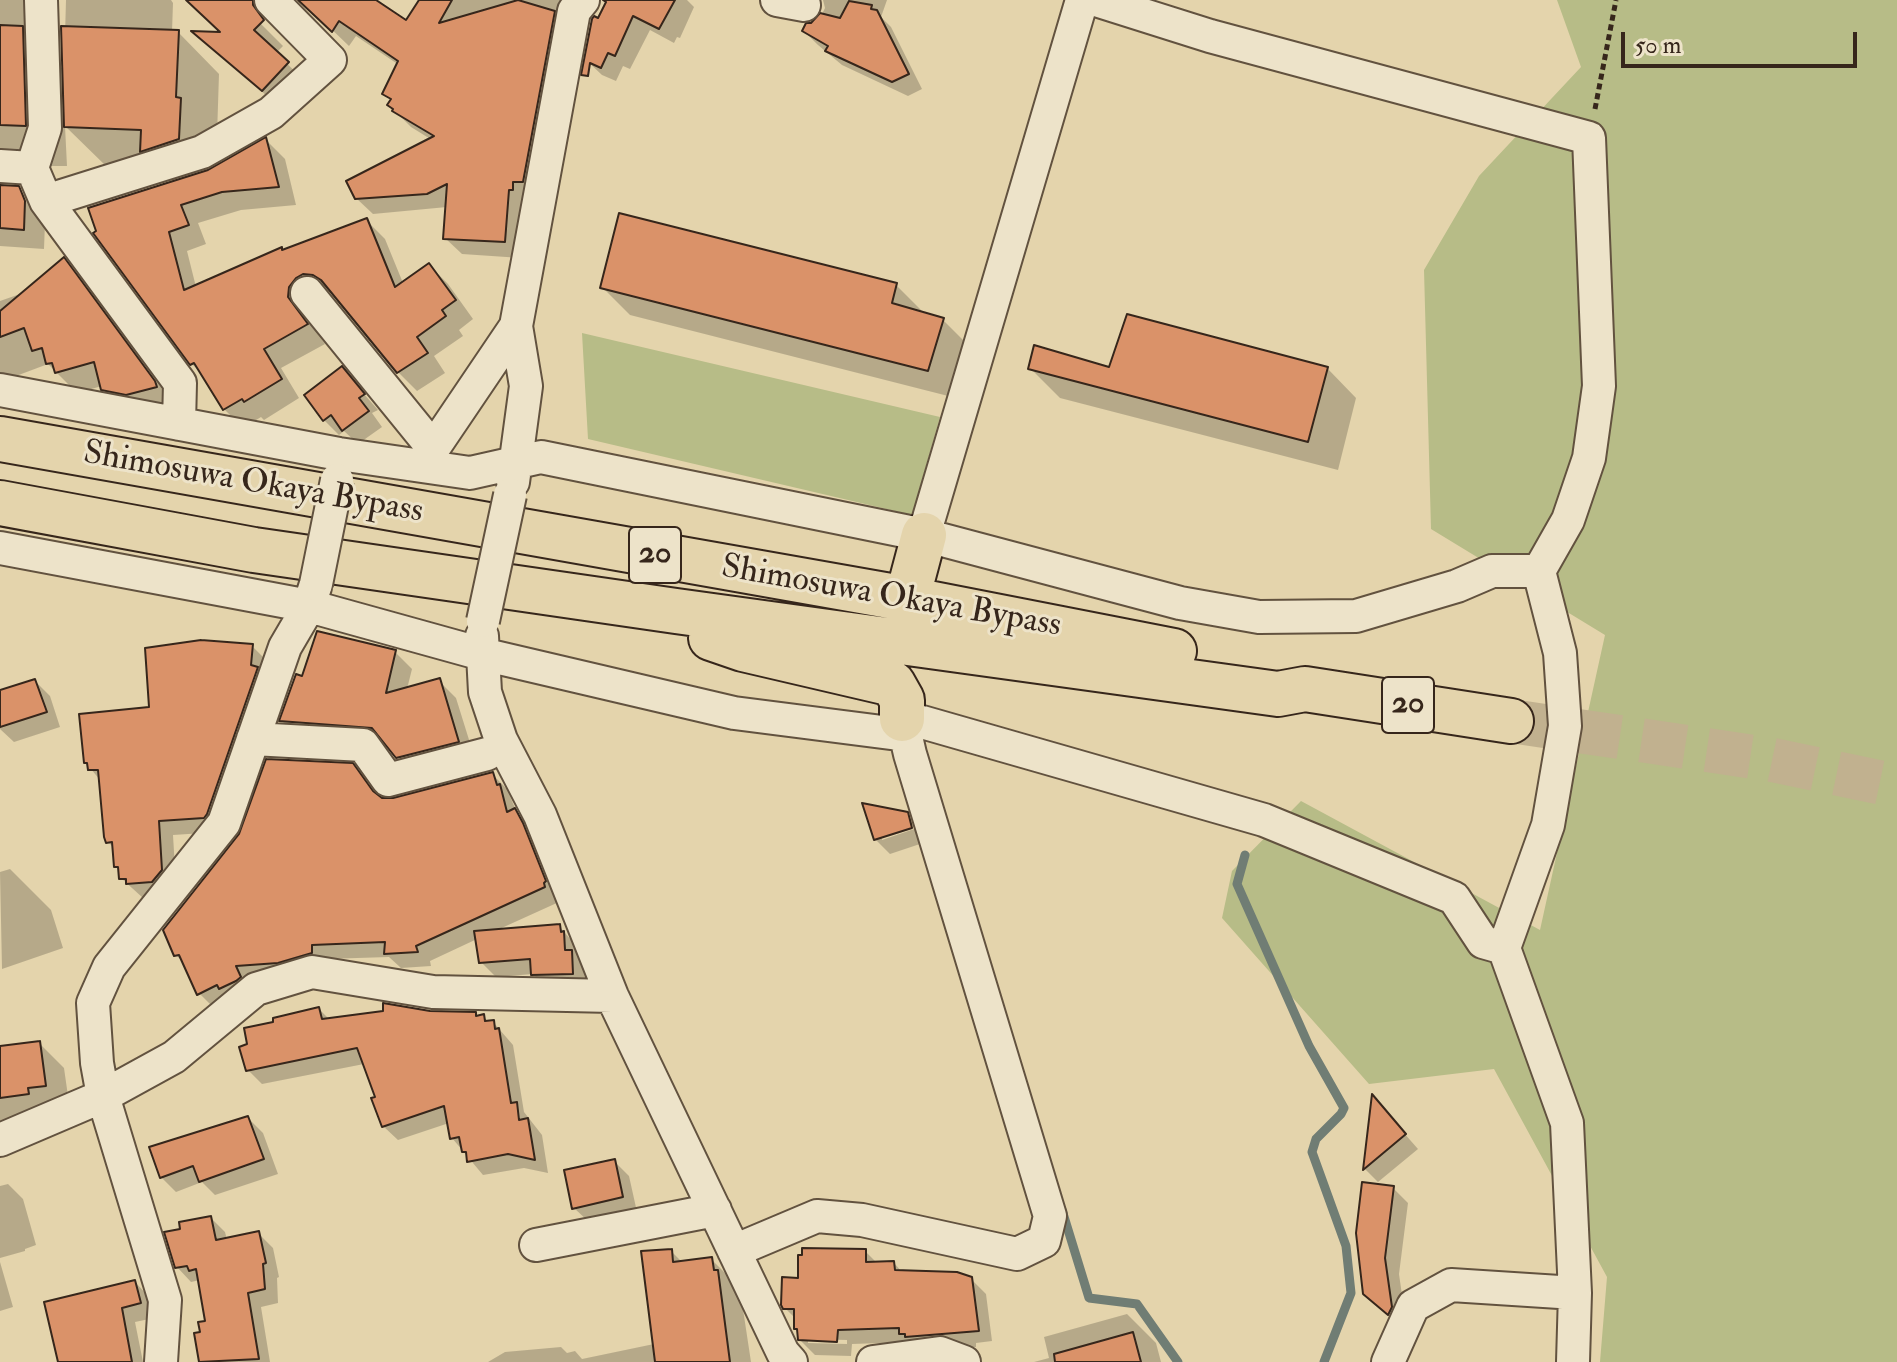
<!DOCTYPE html>
<style>
body{margin:0}
#map{position:relative;width:1897px;height:1362px;overflow:hidden;background:#e4d4ac;font-family:"IM FELL Double Pica",serif}
canvas{display:block}
.scale{position:absolute;left:1621px;top:32px;width:236px;height:36px;box-sizing:border-box;border:4px solid #36261b;border-top:0;padding-left:10px;font-size:24px;line-height:28px;white-space:nowrap;color:#36261b;-webkit-text-stroke:6px #ede3c9;paint-order:stroke}
</style>
<div id="map">
<canvas width="1897" height="1362"></canvas>
<div class="scale">50 m</div>
</div>
<script>
const ctx = document.querySelector('canvas').getContext('2d');
ctx.lineJoin = 'round';
function paint(path, color) {
  ctx.fillStyle = color;
  ctx.fill(path, 'evenodd');
}
function poly(rows) {
  const path = new Path2D();
  for (const r of rows) {
    path.moveTo(r[0], r[1]);
    for (let i = 2; i < r.length; i += 2) path.lineTo(r[i], r[i + 1]);
  }
  return path;
}
function trace(path, color, width, dash) {
  ctx.strokeStyle = color;
  ctx.lineWidth = width;
  ctx.lineCap = dash ? 'butt' : 'round';
  ctx.setLineDash(dash || []);
  ctx.stroke(path);
}
function write(font, color, halo, rows, align = 'center') {
  ctx.font = font + ' "IM FELL Double Pica",serif';
  ctx.lineWidth = 6;
  ctx.setLineDash([]);
  ctx.textBaseline = 'middle';
  ctx.strokeStyle = halo;
  ctx.fillStyle = color;
  for (const [text, x, y, turn = 0] of rows) {
    ctx.save();
    ctx.translate(x, y);
    ctx.rotate((+turn || 0) * Math.PI / 180);
    ctx.textAlign = isNaN(turn) ? turn : align;
    if (halo) ctx.strokeText(text, 0, 0);
    ctx.fillText(text, 0, 0);
    ctx.restore();
  }
}
paint(poly([
 [1557,0,1897,0,1897,1362,1600,1362,1607,1277,1494,1069,1369,1084,1222,918,1232,871,1301,801,1540,930,1605,635,1431,529,1424,270,1479,176,1581,67],
 [582,333,940,417,912,515,588,439]
]), '#b7bc87');
paint(poly([
 [0,0,33,0,31,37,64,70,66,0,171,0,173,3,172,32,178,32,219,74,217,136,222,141,221,165,266,140,285,159,296,205,241,210,198,223,206,244,187,251,196,287,282,249,284,251,366,220,385,239,403,283,429,265,448,284,473,319,459,330,463,336,434,356,445,373,417,391,398,372,334,293,323,292,306,317,325,344,281,368,299,398,264,420,261,417,243,428,224,409,204,376,192,364,96,233,174,183,161,170,108,168,65,126,67,166,51,166,50,177,0,175],
 [187,0,244,0,260,23,283,46,276,53,310,86,286,113,196,33,223,34],
 [301,0,373,0,407,23,422,0,586,0,521,258,462,254,445,238,447,207,373,214,356,198,432,140,411,127,395,111,392,101,384,93,399,65,356,36,349,46],
 [610,0,687,0,694,7,680,38,677,37,674,43,650,30,630,69,623,66,616,81,602,75,586,60],
 [823,0,887,0,881,17,891,27,922,89,908,96,842,65,818,45,804,31,807,25,820,18,825,8],
 [0,185,18,188,39,209,45,223,44,249,0,246],
 [64,260,84,280,175,407,124,410,102,386,77,393,48,364,0,382,0,301,20,294,22,296],
 [896,285,924,313,943,320,971,348,956,398,630,315,602,287],
 [1030,368,1327,368,1356,398,1338,470,1060,398],
 [342,369,378,410,372,413,382,427,358,444,344,431,339,435,324,420],
 [252,646,267,661,219,832,173,835,176,885,167,896,143,898,121,878,121,871,116,866,115,849,108,842,100,780,86,763,151,709],
 [395,652,412,669,407,689,439,681,456,698,475,759,415,774,387,744,299,738,282,721,303,678],
 [35,681,50,696,60,727,14,742,0,729,0,692],
 [352,765,380,799,393,800,492,774,507,789,517,813,529,825,559,902,495,931,559,926,578,948,579,961,586,967,587,988,548,989,533,974,496,977,481,962,477,939,430,961,431,966,401,968,389,957,326,959,214,1008,199,993,186,965,176,955],
 [907,814,917,824,882,836,882,840,920,827,926,842,890,854,875,839],
 [10,869,51,910,63,948,2,969,0,872],
 [319,1009,330,1020,430,1013,483,1016,489,1023,493,1022,513,1045,524,1112,542,1135,548,1173,524,1168,483,1175,452,1138,449,1123,398,1140,383,1126,378,1098,364,1064,262,1084,247,1069],
 [39,1043,64,1068,70,1110,0,1126,0,1048],
 [1374,1099,1418,1149,1378,1182,1365,1169],
 [248,1118,263,1133,278,1174,215,1195,202,1182,176,1192,161,1177],
 [614,1161,629,1176,637,1212,589,1222,574,1208],
 [8,1184,23,1199,36,1245,25,1249,25,1251,0,1258,0,1186],
 [1393,1188,1408,1203,1399,1274,1406,1323,1403,1328,1365,1293],
 [211,1218,225,1232,227,1240,258,1233,273,1248,279,1277,277,1278,278,1303,261,1307,270,1362,201,1362,196,1335,202,1334,208,1322,200,1280,191,1282,177,1267,183,1230],
 [671,1251,683,1263,711,1259,735,1283,741,1296,751,1362,488,1362,505,1352,561,1347,567,1353,575,1351,582,1359,654,1344],
 [865,1251,878,1264,894,1263,902,1272,971,1279,986,1294,992,1341,976,1343,976,1347,922,1353,910,1342,852,1344,851,1356,815,1355,800,1340,796,1319,785,1308,800,1280],
 [808,1339,847,1340,847,1344,808,1343],
 [0,1262,13,1307,0,1311],
 [135,1282,149,1297,154,1318,135,1322,143,1362,63,1362],
 [1127,1314,1156,1343,1161,1362,1034,1362,1049,1358,1044,1337]
]), '#0003');
trace(poly([
 [1245,855,1237,884,1309,1046,1344,1108,1341,1114,1316,1139,1312,1152,1346,1246,1351,1293,1324,1362],
 [1062,1210,1089,1298,1137,1304,1178,1362]
]), '#707d74', 9);
const building = poly([
 [186,0,253,0,253,5,264,20,254,30,289,62,262,91,191,31,220,32,186,0],
 [298,0,376,0,406,20,419,0,452,0,439,23,518,0,555,11,523,182,513,182,513,190,509,190,505,242,443,239,447,184,427,194,355,199,346,181,434,136,392,111,393,109,387,105,391,99,382,94,398,61,339,21,332,32,298,0],
 [603,0,675,0,659,29,633,16,615,56,608,53,601,68,590,63,588,76,581,75,592,19,594,16,598,18,606,2,603,0],
 [849,1,872,5,871,9,877,10,909,74,892,82,825,51,828,46,802,31,806,23,811,23,820,13,840,18,849,1],
 [0,25,23,26,26,126,0,125,0,25],
 [61,26,179,30,176,97,181,98,179,139,140,152,141,130,64,127,61,26],
 [266,137,279,187,222,192,181,205,189,225,169,232,184,290,282,247,282,250,367,218,395,287,429,263,456,300,442,310,446,316,417,337,428,353,397,373,321,280,313,275,303,274,296,278,289,287,288,297,308,324,264,349,282,379,244,402,242,399,223,410,194,363,190,365,93,233,96,231,88,208,208,170,266,137],
 [0,185,19,186,25,201,24,230,0,228,0,185],
 [619,213,897,283,892,303,944,318,928,371,600,288,619,213],
 [64,257,155,381,157,387,126,395,101,390,94,362,55,373,52,363,46,364,42,348,32,351,24,328,0,337,0,311,64,257],
 [1127,314,1328,367,1308,442,1028,369,1034,345,1109,367,1127,314],
 [342,366,365,394,359,398,369,411,342,431,331,415,323,421,304,395,342,366],
 [317,631,396,650,386,693,440,678,459,742,396,758,372,728,279,721,296,674,302,676,317,631],
 [201,640,253,644,251,665,258,667,207,814,204,818,159,821,162,870,152,882,126,884,126,879,119,879,118,867,114,867,112,842,106,843,104,837,98,770,88,770,87,763,84,763,79,714,149,707,145,648,201,640],
 [35,679,47,712,0,727,0,690,35,679],
 [266,759,353,763,373,791,382,798,393,798,493,772,497,785,500,784,507,812,515,808,523,823,546,881,544,883,545,887,416,946,418,952,384,954,385,942,312,945,312,953,278,963,236,966,241,977,236,981,219,989,217,985,197,995,179,955,174,956,163,930,239,834,266,759],
 [862,803,908,812,912,828,874,840,862,803],
 [560,924,561,932,564,931,565,950,572,950,573,974,531,975,530,959,479,963,474,931,560,924],
 [383,1003,430,1011,476,1012,476,1016,484,1014,485,1021,494,1020,495,1029,499,1028,511,1103,517,1102,519,1120,528,1118,535,1160,508,1154,467,1162,466,1152,462,1152,459,1137,450,1139,444,1106,382,1127,371,1098,375,1097,357,1048,246,1071,239,1047,247,1044,244,1028,273,1022,273,1018,319,1007,322,1019,383,1011,383,1003],
 [40,1041,46,1086,28,1088,29,1094,0,1098,0,1046,40,1041],
 [1372,1094,1406,1134,1363,1170,1372,1094],
 [248,1116,264,1159,199,1182,193,1166,160,1178,149,1147,248,1116],
 [615,1159,623,1197,572,1209,564,1170,615,1159],
 [1362,1182,1394,1186,1385,1258,1392,1307,1388,1315,1363,1294,1356,1233,1362,1182],
 [211,1216,216,1240,259,1231,266,1263,263,1264,265,1289,248,1293,259,1359,199,1362,194,1333,200,1332,198,1322,205,1321,196,1269,189,1271,187,1266,175,1268,164,1232,180,1229,179,1222,211,1216],
 [802,1248,866,1249,866,1262,894,1261,895,1270,957,1272,972,1277,979,1331,905,1337,905,1334,899,1334,899,1328,838,1330,837,1342,798,1340,797,1329,794,1329,794,1309,783,1309,781,1305,782,1277,798,1278,798,1255,802,1255,802,1248],
 [672,1249,673,1262,712,1257,714,1270,718,1270,730,1362,655,1362,641,1251,672,1249],
 [135,1280,141,1303,122,1308,132,1362,58,1362,44,1302,135,1280],
 [1133,1332,1141,1362,1055,1362,1054,1354,1133,1332]
]);
paint(building, '#da9269');
trace(building, '#36261b', 2);
trace(poly([
 [1511,721,1768,759,1897,786]
]), '#c1b18f', 44, [44, 22]);
const minor = poly([
 [41,0,45,128,32,168,46,201,180,383,179,424],
 [777,0,804,5],
 [1096,0,1210,36,1589,138,1599,386,1589,458,1568,520,1539,571,1560,653,1565,726,1548,825,1504,948,1567,1123,1575,1293,1573,1362],
 [0,166,32,168],
 [46,201,202,152,271,113,330,60,271,0],
 [307,293,433,448],
 [0,390,339,454,470,473,541,457,924,535,1180,603,1259,617,1356,616,1457,586,1492,571,1539,571],
 [422,465,516,326],
 [513,482,526,386,516,326,574,11,583,0],
 [924,535,1082,0],
 [0,548,309,606,482,654,734,713,906,735],
 [482,636,485,692,501,740,540,815,612,996,783,1353,791,1362],
 [253,739,363,745,388,780,487,754],
 [0,1140,103,1096,174,1057,256,989,312,972,433,992,612,996],
 [536,1245,715,1210],
 [734,1251,817,1216,862,1220,1017,1254,1044,1241,1050,1216,910,754,902,719,922,722,1264,820,1454,898,1483,942,1504,948],
 [161,1362,165,1300,103,1096,97,1063,93,1003,109,967,224,823,285,647,309,606,315,587],
 [873,1362,940,1353,964,1362],
 [1388,1362,1413,1306,1451,1285,1575,1293]
]);
const trunk = poly([
 [0,439,907,599,1174,651],
 [0,503,254,550,676,611,1278,694,1305,689,1511,721],
 [907,599,924,535],
 [711,638,743,649,893,684,902,700,902,719]
]);
trace(minor, '#62523f', 36);
trace(trunk, '#36261b', 48);
trace(poly([
 [1595,109,1616,0]
]), '#36261b', 5, [6, 4]);
trace(minor, '#ede3c9', 32);
trace(trunk, '#e4d4ac', 44);
const minorBridge = poly([
 [316,584,337,480],
 [483,621,510,495]
]);
trace(minorBridge, '#62523f', 36, []);
trace(minorBridge, '#ede3c9', 32);
for (const [x, y, w] of [
 [655,555,52],
 [1408,705,52]
]) {
  const box = new Path2D();
  box.roundRect(x - w / 2, y - 28, w, 56, 6);
  ctx.fillStyle = '#ede3c9';
  ctx.fill(box);
  trace(box, '#36261b', 2);
}
write('bold 32px', '#36261b', null, [
 ["20",655,555],
 ["20",1408,705]
]);
write('34px', '#36261b', '#ede3c9', [
 ["Shimosuwa Okaya Bypass",253,484,10],
 ["Shimosuwa Okaya Bypass",891,598,10]
]);
</script>
